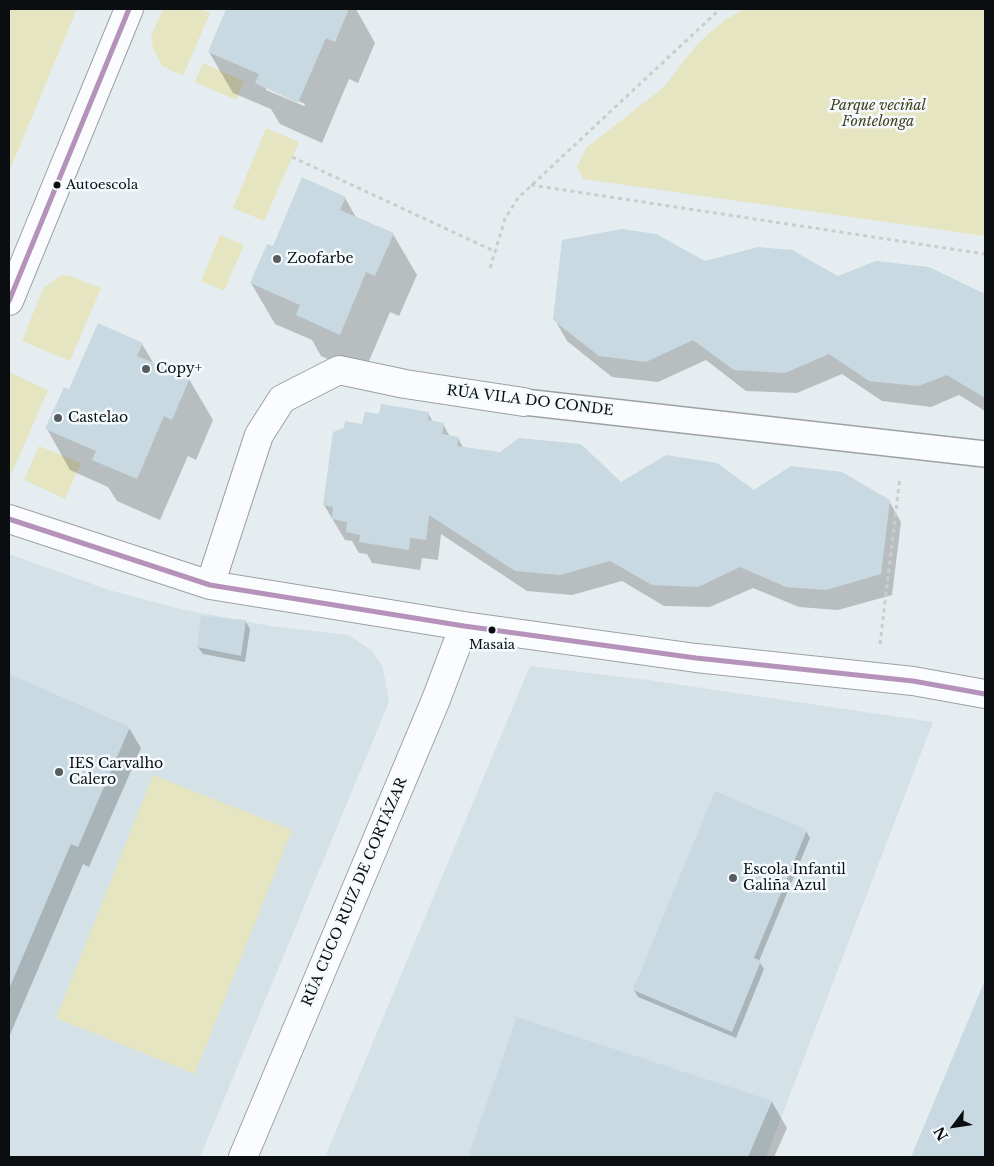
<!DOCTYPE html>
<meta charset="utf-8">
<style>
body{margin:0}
#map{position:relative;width:994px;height:1166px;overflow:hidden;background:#e6edf0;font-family:"Libre Baskerville",serif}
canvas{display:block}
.frame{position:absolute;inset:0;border:10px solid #0a0e10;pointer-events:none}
.north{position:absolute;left:929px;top:1101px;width:50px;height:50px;-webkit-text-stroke:4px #f4fafe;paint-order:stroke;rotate:239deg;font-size:14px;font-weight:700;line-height:20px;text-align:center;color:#0a0e10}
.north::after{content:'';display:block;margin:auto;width:18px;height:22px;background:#0a0e10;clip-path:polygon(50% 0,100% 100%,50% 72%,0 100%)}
</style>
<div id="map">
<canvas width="994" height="1166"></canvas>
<div class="frame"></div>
<div class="north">N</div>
</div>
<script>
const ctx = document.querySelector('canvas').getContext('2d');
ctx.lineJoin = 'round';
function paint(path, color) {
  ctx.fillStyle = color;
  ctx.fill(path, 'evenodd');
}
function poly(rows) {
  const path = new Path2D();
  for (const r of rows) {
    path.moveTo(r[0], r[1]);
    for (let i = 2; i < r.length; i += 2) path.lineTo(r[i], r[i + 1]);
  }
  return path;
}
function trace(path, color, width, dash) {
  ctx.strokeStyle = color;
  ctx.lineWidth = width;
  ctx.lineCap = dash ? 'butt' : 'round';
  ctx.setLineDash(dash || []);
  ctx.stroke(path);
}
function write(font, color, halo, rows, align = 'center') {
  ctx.font = font + ' "Libre Baskerville",serif';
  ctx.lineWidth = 5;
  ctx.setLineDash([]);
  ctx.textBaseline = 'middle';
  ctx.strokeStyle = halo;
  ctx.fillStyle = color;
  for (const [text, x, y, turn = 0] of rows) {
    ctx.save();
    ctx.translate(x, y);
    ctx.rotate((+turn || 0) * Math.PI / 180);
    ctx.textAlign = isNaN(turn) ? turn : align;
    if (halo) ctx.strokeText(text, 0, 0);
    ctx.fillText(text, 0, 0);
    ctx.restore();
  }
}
paint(poly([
 [9,554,109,590,180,609,270,626,349,635,372,651,383,668,389,702,200,1157,9,1157],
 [530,666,648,680,933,722,766,1157,325,1157]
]), '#d4e1e7');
paint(poly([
 [9,9,77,9,9,172],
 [163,9,201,9,210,13,183,76,162,66,153,48,151,36],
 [744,9,985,9,985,236,583,179,577,167,586,148,664,87,698,43,725,20],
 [203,63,244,81,236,100,195,82],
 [266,128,299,142,264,221,233,208],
 [220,235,244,245,224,291,201,281],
 [62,275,70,276,101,288,70,361,22,341,43,288],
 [9,372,48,390,12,473,9,469],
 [39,446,81,463,65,499,24,480],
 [153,775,292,830,195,1074,56,1018]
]), '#e5e5c2');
paint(poly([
 [235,9,356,9,375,43,358,83,349,79,322,143,280,124,271,109,233,93,209,52],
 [266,87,305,104,304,106,266,90],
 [345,198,357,219,393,234,417,275,399,316,390,312,363,375,321,356,312,340,275,324,251,283,274,248],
 [704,262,838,277,929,269,985,295,985,411,959,395,931,407,882,401,842,374,797,393,746,391,706,360,658,382,612,377,567,341,555,320],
 [142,344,154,364,189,379,213,420,196,460,188,456,160,520,117,501,108,487,70,470,47,429,70,391],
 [428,413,433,422,443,424,450,437,458,438,464,449,621,483,889,501,901,522,892,595,838,610,799,607,753,588,710,607,664,606,622,581,572,595,527,591,441,534,438,560,422,558,420,570,372,563,367,554,359,553,352,541,345,540,324,505,364,425,380,416],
 [246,622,250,629,245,662,203,654,198,647],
 [11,676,129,728,141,748,89,867,83,864,9,1037,9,681],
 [806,831,810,838,759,961,764,969,736,1038,638,997,634,990],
 [985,982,985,1157,912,1157],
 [517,1018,772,1102,787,1128,774,1157,469,1157]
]), '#0003');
paint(poly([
 [226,9,349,9,335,42,326,38,298,103,255,83,259,74,208,52],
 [302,177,346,197,340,210,394,233,375,276,366,272,340,335,296,315,300,305,250,283,267,244,273,246],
 [622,229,656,234,705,261,758,247,792,250,838,276,876,261,929,267,985,294,985,398,947,375,918,386,869,381,829,354,785,373,734,370,693,340,646,362,599,356,553,320,562,240],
 [98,323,143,343,137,356,190,378,172,420,164,416,137,479,92,460,96,451,45,429,64,387,69,389],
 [381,404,429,412,428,420,444,423,442,434,459,437,457,446,500,452,519,438,581,444,621,482,666,455,717,463,754,490,791,466,842,472,890,500,881,574,826,590,786,587,740,567,698,587,652,585,610,561,560,575,515,571,429,515,426,540,410,538,409,550,359,542,360,535,346,532,347,522,332,519,333,507,323,505,333,432,344,428,345,421,362,424,365,412,379,414],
 [201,616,246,620,241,656,197,647],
 [9,674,130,727,78,847,71,844,9,989],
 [715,791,807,830,754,958,761,961,732,1032,633,990],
 [985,980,985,1157,911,1157,955,1052],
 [517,1017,772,1101,748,1157,468,1157]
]), '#c8d9e1');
const pedestrian = poly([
 [524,402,985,454]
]);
const minor = poly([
 [9,301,129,9],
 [9,519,210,585,464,626,696,658,913,681,985,694],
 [210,585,259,435,282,399,339,370,405,384,524,402],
 [243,1157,435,702,464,626]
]);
trace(pedestrian, '#9ca1a2', 28);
trace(minor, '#9ca1a2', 30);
trace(poly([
 [292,157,496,252],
 [531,185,985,254],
 [490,268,505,219,518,198,720,9],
 [880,644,900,477]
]), '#cbcdcd', 3, [4, 4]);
trace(pedestrian, '#fbfcfd', 25);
trace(minor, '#fbfcfd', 28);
trace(poly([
 [9,301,129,9],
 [9,519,210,585,464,626,696,658,913,681,985,694]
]), '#b592b9', 5);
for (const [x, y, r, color] of [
 [57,185,4.5,"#0a0e10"],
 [277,259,5,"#575c5e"],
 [146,369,5,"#575c5e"],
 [58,418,5,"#575c5e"],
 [492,630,4.5,"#0a0e10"],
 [59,772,5,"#575c5e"],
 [733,878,5,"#575c5e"]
]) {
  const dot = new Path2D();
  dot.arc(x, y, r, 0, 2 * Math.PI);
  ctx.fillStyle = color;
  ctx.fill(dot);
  trace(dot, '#f4fafe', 2);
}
write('13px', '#0a0e10', '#f4fafe', [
 ["Autoescola",66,185],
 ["Masaia",492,645,"center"]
], 'left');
write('italic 14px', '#44401c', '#f4fafe', [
 ["Parque veciñal",878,106],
 ["Fontelonga",878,122]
]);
write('14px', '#0a0e10', '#f4fafe', [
 ["Zoofarbe",287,259],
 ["Copy+",156,369],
 ["Castelao",68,418],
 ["IES Carvalho",69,764],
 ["Calero",69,780],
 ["Escola Infantil",743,870],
 ["Galiña Azul",743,886]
], 'left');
write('14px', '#0a0e10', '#f4fafe', [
 ["RÚA VILA DO CONDE",530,401,7],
 ["RÚA CUCO RUIZ DE CORTÁZAR",355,892,-67]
]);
</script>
